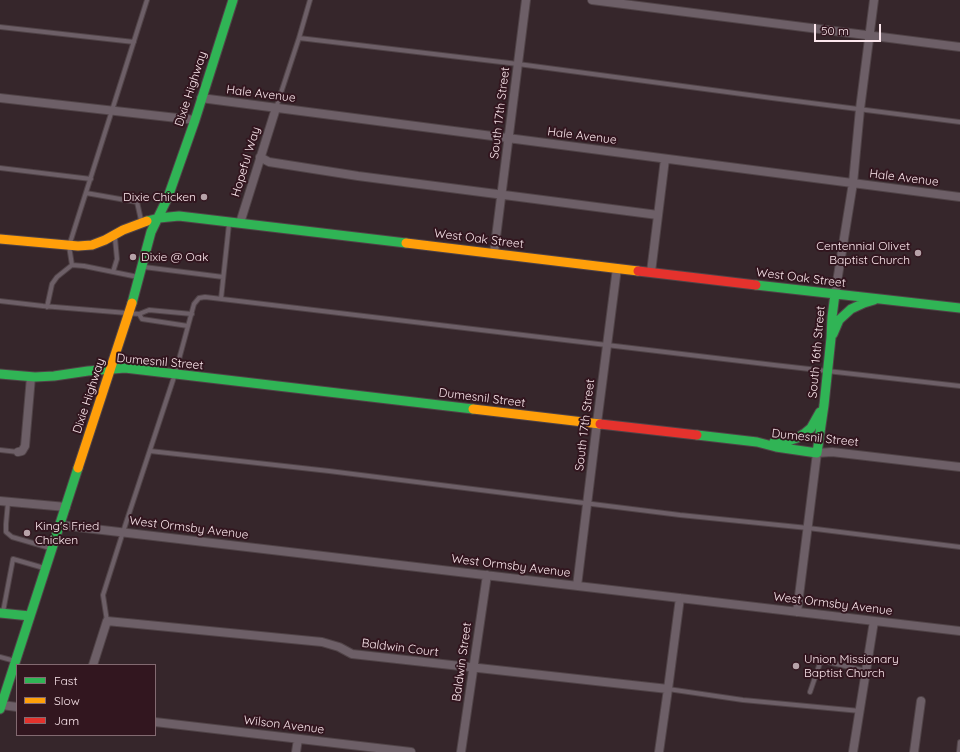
<!DOCTYPE html>
<style>
body{margin:0}
#map{position:relative;width:960px;height:752px;overflow:hidden;background:#36262b;font-family:Quicksand,sans-serif}
canvas{display:block}
.legend{position:absolute;left:16px;top:664px;width:140px;height:72px;box-sizing:border-box;background:#32161f;border:1px solid #836a71;margin:0;padding:5px 7px;list-style:none;font-size:12px;color:#fce7ed}
.legend li{display:flex;align-items:center;gap:8px;height:20px}
.legend b{width:20px;border:1px solid #836a71}
.scale{position:absolute;left:814px;top:24px;width:67px;height:18px;box-sizing:border-box;border:2px solid #fce7ed;border-top:0;padding-left:5px;font-size:12px;line-height:14px;white-space:nowrap;color:#fce7ed;-webkit-text-stroke:3px #32161f;paint-order:stroke}
</style>
<div id="map">
<canvas width="960" height="752"></canvas>
<ul class="legend">
<li><b style="height:5px;background:#30b455"></b>Fast</li>
<li><b style="height:5px;background:#ff9f0a"></b>Slow</li>
<li><b style="height:5px;background:#e5322d"></b>Jam</li>
</ul>
<div class="scale">50 m</div>
</div>
<script>
const ctx = document.querySelector('canvas').getContext('2d');
ctx.lineJoin = 'round';
function poly(rows) {
  const path = new Path2D();
  for (const r of rows) {
    path.moveTo(r[0], r[1]);
    for (let i = 2; i < r.length; i += 2) path.lineTo(r[i], r[i + 1]);
  }
  return path;
}
function trace(path, color, width, dash) {
  ctx.strokeStyle = color;
  ctx.lineWidth = width;
  ctx.lineCap = dash ? 'butt' : 'round';
  ctx.setLineDash(dash || []);
  ctx.stroke(path);
}
function write(font, color, halo, rows, align = 'center') {
  ctx.font = font + ' Quicksand,sans-serif';
  ctx.lineWidth = 4;
  ctx.setLineDash([]);
  ctx.textBaseline = 'middle';
  ctx.strokeStyle = halo;
  ctx.fillStyle = color;
  for (const [text, x, y, turn = 0] of rows) {
    ctx.save();
    ctx.translate(x, y);
    ctx.rotate((+turn || 0) * Math.PI / 180);
    ctx.textAlign = isNaN(turn) ? turn : align;
    if (halo) ctx.strokeText(text, 0, 0);
    ctx.fillText(text, 0, 0);
    ctx.restore();
  }
}
const lane = poly([
 [0,27,134,42],
 [299,38,518,64,772,98,960,122],
 [276,108,299,38,310,0],
 [0,168,91,179],
 [86,193,137,202,141,220],
 [144,267,223,277],
 [113,272,117,259,115,238],
 [138,277,84,266,72,265,69,246,147,0],
 [221,299,229,224],
 [0,301,43,306,139,314,142,319,188,326],
 [47,307,52,284,57,277,72,265],
 [139,314,149,310,192,314],
 [0,450,18,452],
 [150,451,329,471,680,515,808,528,960,547],
 [8,502,6,524,6,532,12,537,50,548],
 [3,612,13,559,44,568],
 [107,621,103,595,123,532,175,374,194,304,199,298,205,297,774,365,960,386],
 [0,657,15,661],
 [668,689,743,700,860,711],
 [810,692,820,663,824,661,866,671],
 [959,752,960,742]
]);
const street = poly([
 [592,0,960,47],
 [0,98,195,120],
 [201,98,960,197],
 [260,157,269,162,358,176,658,215],
 [240,223,276,108],
 [494,253,526,0],
 [651,272,665,159],
 [835,294,853,183,860,109,874,0],
 [18,452,22,451,25,446,31,377],
 [0,501,66,507],
 [60,525,960,631],
 [577,586,597,423,617,268],
 [797,612,817,453,832,452,960,467],
 [93,665,107,621,322,642,339,647,352,654,668,689],
 [2,705,17,707],
 [155,722,411,752],
 [296,752,298,739],
 [461,752,487,575],
 [659,752,668,689,680,598],
 [853,752,874,621],
 [914,752,921,701]
]);
const fast = poly([
 [147,221,159,218,179,216,406,243],
 [756,285,960,308],
 [132,303,151,232,168,197,195,120,233,0],
 [833,334,839,320,851,309,864,303,874,300],
 [0,374,35,377,54,376,88,371,125,368,473,409],
 [697,435,757,442,776,447,817,453,824,405,831,338,832,317,835,294],
 [774,442,788,441,797,438,805,433,811,428,820,412],
 [0,613,30,616],
 [0,709,78,468]
]);
const slow = poly([
 [0,239,78,246,92,245,105,240,123,230,147,221],
 [406,243,638,271],
 [473,409,600,424],
 [78,468,132,303]
]);
const jam = poly([
 [638,271,756,285],
 [600,424,697,435]
]);
trace(lane, '#504347', 6);
trace(street, '#504347', 10);
trace(fast, '#504347', 11);
trace(slow, '#504347', 11);
trace(jam, '#504347', 11);
trace(lane, '#6d5f67', 4);
trace(street, '#6d5f67', 8);
trace(fast, '#30b455', 9);
trace(slow, '#ff9f0a', 9);
trace(jam, '#e5322d', 9);
for (const [x, y, r, color] of [
 [204,197,4,"#b7a3a9"],
 [918,253,4,"#b7a3a9"],
 [133,257,4,"#b7a3a9"],
 [27,533,4,"#b7a3a9"],
 [796,666,4,"#b7a3a9"]
]) {
  const dot = new Path2D();
  dot.arc(x, y, r, 0, 2 * Math.PI);
  ctx.fillStyle = color;
  ctx.fill(dot);
  trace(dot, '#32161f', 1.5);
}
write('12px', '#fce7ed', '#32161f', [
 ["Dixie Highway",191,89,-72],
 ["Hale Avenue",261,94,7],
 ["South 17th Street",500,113,-83],
 ["Hale Avenue",582,136,7],
 ["Hopeful Way",246,162,-73],
 ["Hale Avenue",904,178,7],
 ["West Oak Street",479,239,7],
 ["West Oak Street",801,278,7],
 ["South 16th Street",817,352,-85],
 ["Dumesnil Street",160,362,5],
 ["Dixie Highway",89,396,-72],
 ["Dumesnil Street",482,398,7],
 ["South 17th Street",585,425,-83],
 ["Dumesnil Street",815,438,6],
 ["West Ormsby Avenue",189,528,7],
 ["West Ormsby Avenue",511,566,7],
 ["West Ormsby Avenue",833,604,7],
 ["Baldwin Court",400,648,7],
 ["Baldwin Street",462,662,-82],
 ["Wilson Avenue",284,725,7]
]);
write('12px', '#fce7ed', '#32161f', [
 ["Dixie Chicken",196,197,"right"],
 ["Centennial Olivet",910,246,"right"],
 ["Baptist Church",910,260,"right"],
 ["Dixie @ Oak",141,257],
 ["King's Fried",35,526],
 ["Chicken",35,540],
 ["Union Missionary",804,659],
 ["Baptist Church",804,673]
], 'left');
</script>
